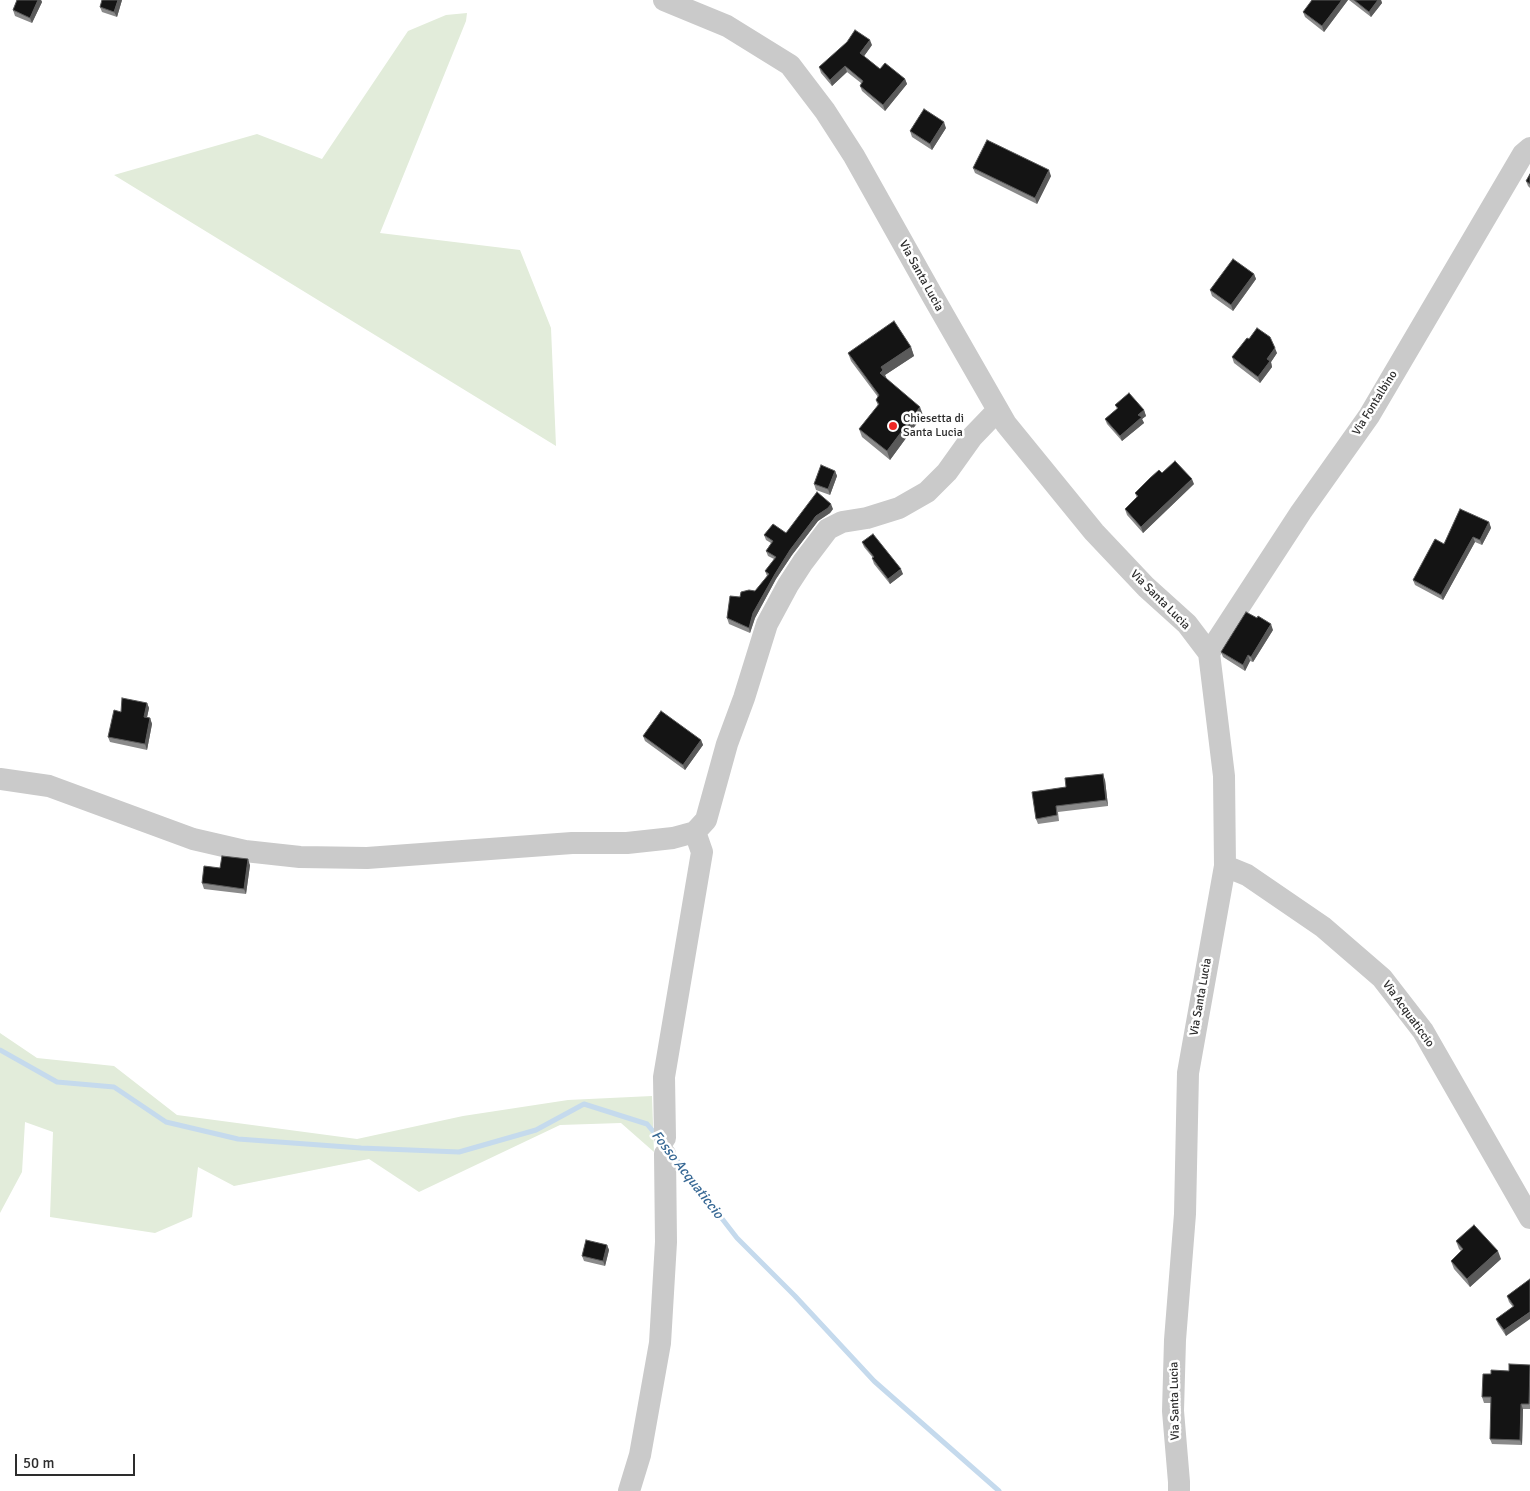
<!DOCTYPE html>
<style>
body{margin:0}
#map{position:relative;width:1530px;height:1491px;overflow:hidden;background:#fff;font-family:Signika,sans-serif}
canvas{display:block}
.scale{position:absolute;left:15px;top:1454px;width:120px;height:22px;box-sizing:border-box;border:2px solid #2d2d2d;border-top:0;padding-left:6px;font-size:15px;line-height:18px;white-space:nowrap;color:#2d2d2d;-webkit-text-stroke:4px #fff;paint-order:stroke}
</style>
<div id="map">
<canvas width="1530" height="1491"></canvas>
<div class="scale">50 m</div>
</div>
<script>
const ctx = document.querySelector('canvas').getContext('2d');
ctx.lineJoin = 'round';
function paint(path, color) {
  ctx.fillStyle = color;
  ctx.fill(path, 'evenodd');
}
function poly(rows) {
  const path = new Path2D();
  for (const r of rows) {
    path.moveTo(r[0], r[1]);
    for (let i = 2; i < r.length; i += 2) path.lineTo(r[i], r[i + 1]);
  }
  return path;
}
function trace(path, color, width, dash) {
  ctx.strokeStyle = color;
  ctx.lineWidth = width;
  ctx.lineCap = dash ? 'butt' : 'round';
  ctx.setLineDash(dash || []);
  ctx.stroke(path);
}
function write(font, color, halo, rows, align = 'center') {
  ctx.font = font + ' Signika,sans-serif';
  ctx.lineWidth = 5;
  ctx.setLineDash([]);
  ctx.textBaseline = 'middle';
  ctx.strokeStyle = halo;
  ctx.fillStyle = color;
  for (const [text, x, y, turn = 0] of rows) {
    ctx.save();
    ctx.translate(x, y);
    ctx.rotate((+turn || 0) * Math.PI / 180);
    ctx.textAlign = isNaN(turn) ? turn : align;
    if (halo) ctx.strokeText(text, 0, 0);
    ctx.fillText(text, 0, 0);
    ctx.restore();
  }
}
paint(poly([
 [467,13,466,21,380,233,520,250,551,328,556,446,114,175,257,134,322,159,408,31,446,15],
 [0,1033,37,1058,114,1066,177,1115,357,1139,463,1116,568,1100,652,1096,654,1152,621,1123,560,1125,419,1192,369,1159,234,1186,198,1167,192,1217,155,1233,50,1217,53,1132,25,1122,22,1172,0,1213]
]), '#e2ecda');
trace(poly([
 [0,1050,57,1082,114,1087,166,1122,238,1139,361,1148,459,1152,536,1130,584,1104,647,1124,657,1136],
 [672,1154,737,1238,795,1296,874,1381,999,1491]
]), '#c5daed', 5);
trace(poly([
 [664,0,727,26,790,65,825,111,854,156,932,295,1006,424,1094,532,1146,587,1187,624,1209,653,1224,776,1225,866,1188,1073,1185,1214,1175,1340,1173,1411,1179,1482,1179,1491],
 [1209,653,1301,512,1369,416,1523,154,1530,148],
 [0,779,49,786,193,839,245,851,300,857,367,858,572,843,627,843,673,838,695,832,706,820,727,744,744,698,767,624,788,585,803,562,828,529,842,522,867,518,899,508,927,492,947,472,972,437,998,410],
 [1225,866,1247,875,1323,927,1382,978,1423,1031,1530,1218],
 [665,1138,664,1077,702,852,695,832],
 [629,1491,640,1455,660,1343,666,1242,665,1154]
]), '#cacaca', 22);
paint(poly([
 [17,0,41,0,42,2,32,23,15,16,13,10],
 [122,0,117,17,102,12,100,7],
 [1348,0,1324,32,1305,17,1303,12],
 [1349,0,1381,0,1382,3,1371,17],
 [872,45,864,56,880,69,905,79,907,84,885,111,862,91,860,86,861,83,847,72,832,86,821,73,819,67],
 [946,128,932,150,912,137,910,131],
 [973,168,1051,176,1037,204,975,173],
 [1530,174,1530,188,1528,186,1526,181],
 [1254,274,1256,279,1233,311,1212,296,1210,290],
 [1249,339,1277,353,1271,362,1272,367,1260,383,1234,363,1232,357],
 [911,347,914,356,885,375,886,378,923,415,890,460,862,437,859,429,878,406,876,400,878,397,851,361,848,353],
 [1115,405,1144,410,1146,416,1142,419,1144,423,1122,441,1107,424,1105,419,1117,409],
 [835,471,837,476,830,495,816,490,814,484],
 [1194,484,1143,533,1127,515,1125,509,1137,498,1135,493],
 [833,509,830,513,818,521,792,555,776,579,755,618,750,633,729,624,727,618,740,597,755,591,767,576,765,571,774,559,768,556,766,551,771,543,766,540,764,535,786,533],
 [1489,522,1491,528,1482,545,1475,542,1443,600,1415,585,1413,580,1444,544],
 [862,542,903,574,890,584,874,564,872,558,873,558,864,547],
 [1273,630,1253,662,1250,661,1245,671,1223,657,1221,652],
 [147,703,149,708,147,717,150,718,152,724,147,750,110,742,108,737,121,712],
 [643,736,701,740,703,745,685,770,645,741],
 [1105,780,1108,806,1058,812,1059,821,1038,824,1036,819,1066,787],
 [250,865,246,894,204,889,202,883,220,868],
 [1456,1241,1501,1259,1470,1287,1454,1269,1451,1261,1461,1251,1459,1249],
 [607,1245,609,1250,605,1266,584,1261,582,1256],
 [1530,1279,1506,1336,1498,1324,1496,1319,1513,1307,1509,1302,1507,1296],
 [1530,1365,1530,1409,1523,1409,1522,1445,1492,1444,1490,1439,1491,1403,1484,1403,1482,1397,1491,1374,1509,1371]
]), '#8a8a8a');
paint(poly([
 [38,0,41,0,42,2,32,23,30,18],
 [118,0,122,0,117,17,114,12],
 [1342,0,1348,0,1324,32,1322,26],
 [1378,0,1381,0,1382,3,1371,17,1369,12],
 [870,40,872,45,862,59,860,53],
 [845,66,847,72,832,86,830,80],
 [905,79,907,84,885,111,883,105],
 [944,122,946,128,932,150,930,144],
 [1049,170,1051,176,1037,204,1035,198],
 [1254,274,1256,279,1233,311,1231,305],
 [911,347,914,356,885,375,887,379,880,373,881,367],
 [1275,348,1277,353,1271,362,1272,367,1260,383,1258,377,1267,359],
 [920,407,923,415,890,460,887,451],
 [1144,410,1146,416,1142,419,1144,423,1122,441,1120,436,1138,415],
 [835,471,837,476,830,495,828,489],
 [1192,479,1194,484,1143,533,1141,527],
 [831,504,833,509,830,513,818,521,792,555,776,579,755,618,750,633,749,628,753,613,775,574,790,550,816,516],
 [1489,522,1491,528,1482,545,1480,540],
 [1473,537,1475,542,1443,600,1441,595],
 [901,569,903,574,890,584,888,579],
 [1271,624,1273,630,1253,662,1251,657],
 [1248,655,1250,661,1245,671,1243,665],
 [147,703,149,708,146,722,144,717],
 [150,718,152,724,147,750,145,744],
 [701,740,703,745,685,770,683,765],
 [1103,774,1105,780,1108,806,1106,800],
 [248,859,250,865,246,894,244,889],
 [607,1245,609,1250,605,1266,603,1261],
 [1498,1251,1501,1259,1470,1287,1467,1279],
 [1530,1312,1530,1319,1506,1336,1504,1330],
 [1521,1404,1523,1409,1522,1445,1520,1440]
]), '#5a5a5a');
const building = poly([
 [17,0,38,0,30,18,13,10,17,0],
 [102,0,118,0,114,12,100,7,102,0],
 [1312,0,1342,0,1322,26,1303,12,1312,0],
 [1354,0,1378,0,1369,12,1354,0],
 [855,30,870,40,860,53,880,69,885,63,905,79,883,105,860,86,863,81,845,66,830,80,819,67,847,42,855,30],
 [924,109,944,122,930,144,910,131,924,109],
 [987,140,1049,170,1035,198,973,168,987,140],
 [1530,174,1530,184,1526,181,1530,174],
 [1233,259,1254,274,1231,305,1210,290,1233,259],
 [894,321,911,347,881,367,883,370,880,373,920,407,887,451,859,429,879,404,876,400,879,395,848,353,894,321],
 [1257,328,1270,337,1275,348,1267,359,1270,361,1258,377,1232,357,1247,338,1249,339,1257,328],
 [1129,393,1144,410,1138,415,1142,417,1120,436,1105,419,1118,408,1115,405,1129,393],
 [1175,461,1192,479,1141,527,1125,509,1138,496,1135,493,1150,478,1159,470,1162,473,1175,461],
 [821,465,835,471,828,489,814,484,821,465],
 [817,492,831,504,828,508,816,516,790,550,775,574,753,613,749,628,727,618,730,596,740,597,741,592,749,590,755,591,769,574,765,571,776,557,766,551,773,541,764,535,773,524,786,533,817,492],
 [1460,509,1489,522,1480,540,1473,537,1441,595,1413,580,1435,539,1444,544,1460,509],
 [873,534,901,569,888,579,872,558,874,557,862,542,873,534],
 [1246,612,1257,618,1258,616,1271,624,1251,657,1248,655,1243,665,1221,652,1246,612],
 [122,698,147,703,144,717,150,718,145,744,108,737,114,710,121,712,122,698],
 [661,711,701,740,683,765,643,736,661,711],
 [1103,774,1106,800,1056,806,1057,815,1036,819,1032,792,1066,787,1065,778,1103,774],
 [222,856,248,859,244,889,202,883,204,866,220,868,222,856],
 [1474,1225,1498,1251,1467,1279,1451,1261,1463,1249,1456,1241,1474,1225],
 [586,1240,607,1245,603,1261,582,1256,586,1240],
 [1530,1279,1530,1312,1504,1330,1496,1319,1514,1306,1507,1296,1530,1279],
 [1509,1364,1530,1365,1529,1404,1521,1404,1520,1440,1490,1439,1491,1397,1482,1397,1483,1374,1491,1374,1491,1370,1509,1371,1509,1364]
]);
paint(building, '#141414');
trace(building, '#5a5a5a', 1);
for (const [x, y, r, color] of [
 [893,426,5,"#ef2725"]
]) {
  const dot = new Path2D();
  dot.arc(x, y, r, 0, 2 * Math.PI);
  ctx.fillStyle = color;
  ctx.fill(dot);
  trace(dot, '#fff', 2);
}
write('12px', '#2d2d2d', '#fff', [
 ["Via Santa Lucia",921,276,61],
 ["Via Fontalbino",1375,403,-58],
 ["Via Santa Lucia",1160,600,45],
 ["Via Santa Lucia",1201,997,-80],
 ["Via Acquaticcio",1408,1014,54],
 ["Via Santa Lucia",1175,1401,-91]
]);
write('12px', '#2d2d2d', '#fff', [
 ["Chiesetta di",903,419],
 ["Santa Lucia",903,433]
], 'left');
write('italic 14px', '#376894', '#fff', [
 ["Fosso Acquaticcio",687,1175,52]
]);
</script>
